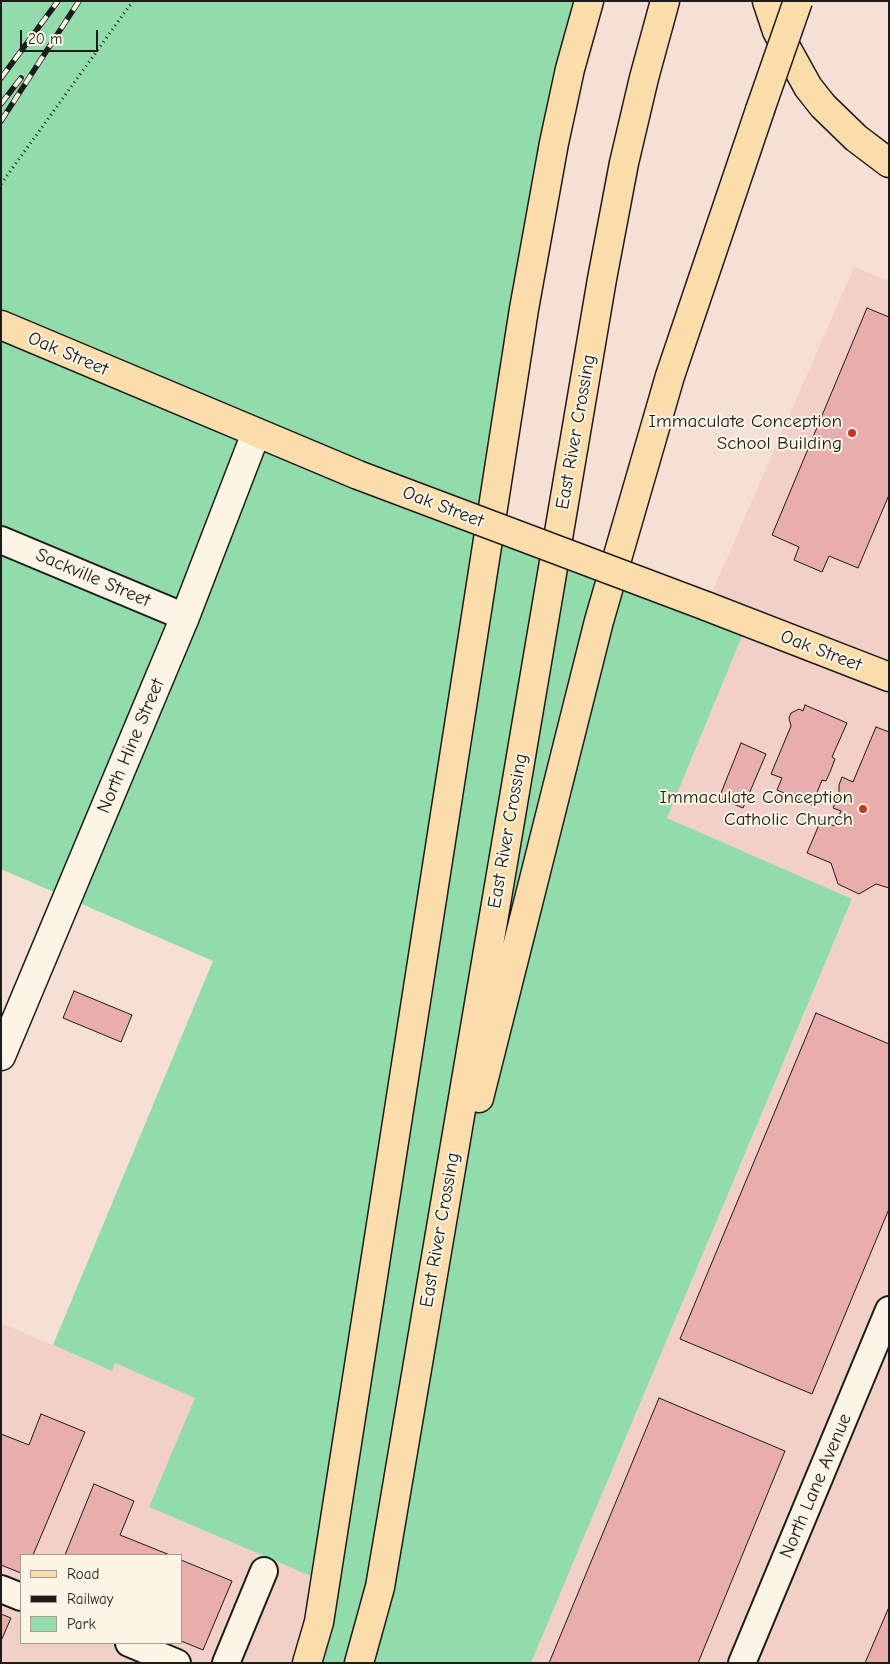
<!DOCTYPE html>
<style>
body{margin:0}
#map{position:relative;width:890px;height:1664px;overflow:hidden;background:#f6dfd4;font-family:"Comic Neue",sans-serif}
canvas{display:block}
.frame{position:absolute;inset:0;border:2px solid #1c1c1c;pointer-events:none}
.legend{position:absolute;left:20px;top:1554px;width:162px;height:90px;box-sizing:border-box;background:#fcf5e5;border:1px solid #a29e95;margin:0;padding:6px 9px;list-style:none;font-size:15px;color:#1c1c1c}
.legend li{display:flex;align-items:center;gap:10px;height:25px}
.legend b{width:25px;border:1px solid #a29e95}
.scale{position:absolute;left:20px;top:30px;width:78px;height:22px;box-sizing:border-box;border:2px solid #1c1c1c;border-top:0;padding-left:6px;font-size:15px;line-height:18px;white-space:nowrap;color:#1c1c1c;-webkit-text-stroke:4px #fcf5e5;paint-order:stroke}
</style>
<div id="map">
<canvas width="890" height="1664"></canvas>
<div class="frame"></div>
<ul class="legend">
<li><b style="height:6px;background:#fbddab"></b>Road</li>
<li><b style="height:6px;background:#1c1c1c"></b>Railway</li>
<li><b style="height:14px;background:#92dbab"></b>Park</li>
</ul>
<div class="scale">20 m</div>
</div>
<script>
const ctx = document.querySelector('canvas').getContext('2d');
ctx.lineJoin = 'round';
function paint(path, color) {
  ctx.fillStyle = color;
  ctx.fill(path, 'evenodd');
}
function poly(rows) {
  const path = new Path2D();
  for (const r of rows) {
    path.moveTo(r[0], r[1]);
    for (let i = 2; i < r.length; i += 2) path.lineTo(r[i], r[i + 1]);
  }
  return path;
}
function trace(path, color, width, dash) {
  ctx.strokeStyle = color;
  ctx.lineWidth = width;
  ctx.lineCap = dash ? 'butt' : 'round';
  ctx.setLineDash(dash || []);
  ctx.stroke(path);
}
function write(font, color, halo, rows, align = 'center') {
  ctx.font = font + ' "Comic Neue",sans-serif';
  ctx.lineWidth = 4;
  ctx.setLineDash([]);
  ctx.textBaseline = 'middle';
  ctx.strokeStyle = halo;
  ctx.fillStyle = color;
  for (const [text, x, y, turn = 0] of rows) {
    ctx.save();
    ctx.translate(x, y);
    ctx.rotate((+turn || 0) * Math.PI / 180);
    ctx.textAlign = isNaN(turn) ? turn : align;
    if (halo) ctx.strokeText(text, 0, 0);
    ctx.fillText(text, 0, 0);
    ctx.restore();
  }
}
paint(poly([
 [854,267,889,281,889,1663,531,1663,852,900,667,818,748,623,706,606],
 [1,1323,111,1371,115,1363,196,1398,149,1507,325,1582,307,1663,1,1663],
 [21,1555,181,1555,181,1643,21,1643]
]), '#f2d0c8');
paint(poly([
 [1,1,589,1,490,528,748,622,667,818,852,899,531,1663,307,1663,325,1582,149,1507,195,1398,115,1363,112,1371,53,1345,213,961,1,869]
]), '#92dbab');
const building = poly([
 [867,308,889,317,889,495,858,568,829,556,822,572,794,560,799,547,772,535,867,308],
 [805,705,847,723,832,757,835,759,830,772,826,781,822,780,812,805,777,790,782,778,771,774,791,726,789,718,791,713,799,709,803,711,805,705],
 [876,727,889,732,889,888,876,884,859,894,838,884,831,863,807,853,821,820,834,826,841,811,833,808,839,793,839,785,842,777,853,782,876,727],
 [741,743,766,754,743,808,719,798,741,743],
 [74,991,132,1015,121,1042,63,1018,74,991],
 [816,1013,889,1044,889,1209,812,1394,680,1339,816,1013],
 [659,1398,785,1451,698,1663,549,1663,659,1398],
 [41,1414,85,1432,33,1555,21,1555,21,1573,1,1565,1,1434,29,1445,41,1414],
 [94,1484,134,1501,120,1535,170,1555,65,1555,94,1484],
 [181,1560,232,1581,203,1650,181,1641,181,1560],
 [889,1607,889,1663,865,1663,889,1607],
 [1,1614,11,1618,1,1641,1,1614]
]);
paint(building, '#e9adac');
trace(building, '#1c1c1c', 1);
const street = poly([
 [1,540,185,617],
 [1,1589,21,1597],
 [129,1643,177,1663],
 [226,1663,264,1571],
 [742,1663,889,1310]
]);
const secondary = poly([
 [1,1056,185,617,256,433]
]);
const primary = poly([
 [1,325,358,475],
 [706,606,889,677]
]);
const highway = poly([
 [767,1,777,31,808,87,823,106,856,138,889,163],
 [479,1098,599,621,670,376,760,110],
 [307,1663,319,1622,524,309,554,143,570,69,589,1],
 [359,1663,380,1587,602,279,624,163,644,78,665,1]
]);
trace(street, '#1c1c1c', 30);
trace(secondary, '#1c1c1c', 31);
trace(primary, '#1c1c1c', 31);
trace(highway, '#1c1c1c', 31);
trace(poly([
 [1,184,133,1]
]), '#1c1c1c', 3, [1, 4]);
trace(street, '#fcf5e5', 26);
trace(secondary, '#fcf5e5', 28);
trace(primary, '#fbddab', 28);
trace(highway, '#fbddab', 28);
const rail = poly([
 [1,78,58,1],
 [1,104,21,78],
 [1,121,79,1]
]);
trace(rail, '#1c1c1c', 5.5);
trace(rail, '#fcf5e5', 4, [11]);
const primaryBridge = poly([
 [358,475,706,606]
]);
const highwayBridge = poly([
 [760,110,798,1]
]);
trace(primaryBridge, '#1c1c1c', 31, []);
trace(highwayBridge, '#1c1c1c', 31, []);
trace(primaryBridge, '#fbddab', 28);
trace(highwayBridge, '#fbddab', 28);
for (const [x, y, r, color] of [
 [852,433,5,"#c8321e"],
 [863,809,5,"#c8321e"]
]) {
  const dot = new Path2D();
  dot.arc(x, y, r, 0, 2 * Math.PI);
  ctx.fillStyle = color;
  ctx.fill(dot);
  trace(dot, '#fcf5e5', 2);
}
write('19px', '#1c1c1c', '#fcf5e5', [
 ["Oak Street",68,354,23],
 ["East River Crossing",576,432,-80],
 ["Oak Street",443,507,21],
 ["Sackville Street",93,578,23],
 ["Oak Street",821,651,21],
 ["North Hine Street",131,746,-67],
 ["East River Crossing",508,831,-80],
 ["East River Crossing",440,1230,-80],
 ["North Lane Avenue",816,1486,-67]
]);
write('19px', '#1c1c1c', '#fcf5e5', [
 ["Immaculate Conception",842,422],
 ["School Building",842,444],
 ["Immaculate Conception",853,798],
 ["Catholic Church",853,820]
], 'right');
</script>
